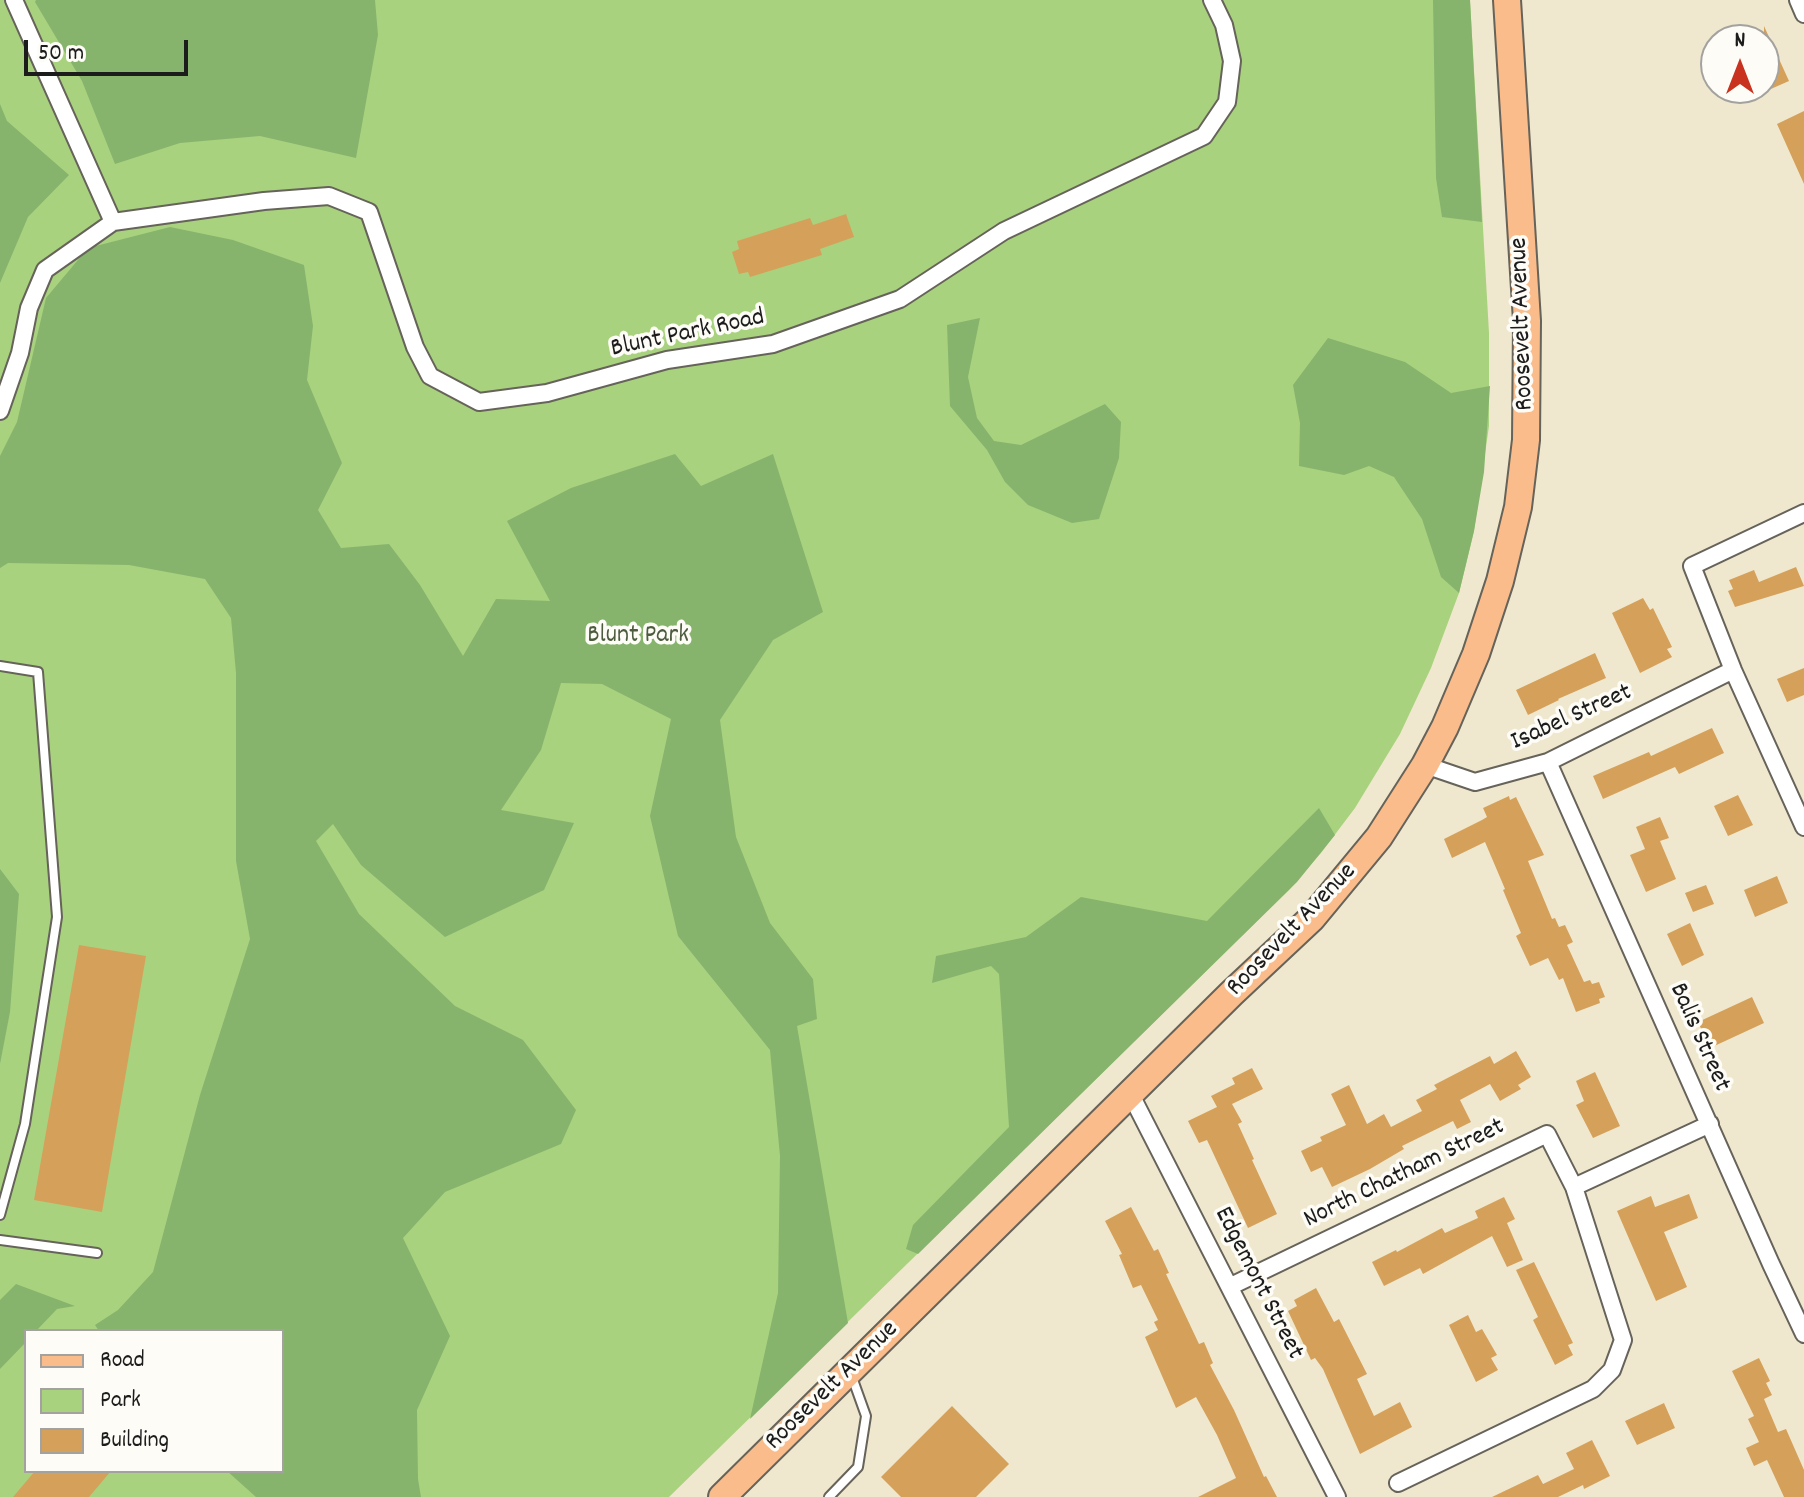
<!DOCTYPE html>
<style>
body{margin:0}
#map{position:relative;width:1804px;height:1497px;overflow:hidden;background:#f0e8ce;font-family:Dekko,sans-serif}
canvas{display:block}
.legend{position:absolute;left:24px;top:1329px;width:260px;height:144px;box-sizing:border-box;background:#fdfcf7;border:2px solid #a3a29f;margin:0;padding:10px 14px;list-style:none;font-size:24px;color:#1c1c1c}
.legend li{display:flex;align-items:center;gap:16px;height:40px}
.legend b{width:40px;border:2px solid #a3a29f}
.north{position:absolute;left:1700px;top:24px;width:80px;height:80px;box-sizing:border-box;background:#fdfcf7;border:2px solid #a3a29f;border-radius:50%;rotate:0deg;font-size:22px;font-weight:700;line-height:32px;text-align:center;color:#1c1c1c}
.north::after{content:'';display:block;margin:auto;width:28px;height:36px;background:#c8321e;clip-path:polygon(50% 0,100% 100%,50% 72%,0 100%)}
.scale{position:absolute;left:24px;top:40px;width:164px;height:36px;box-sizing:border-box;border:4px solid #1c1c1c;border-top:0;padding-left:10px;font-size:24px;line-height:28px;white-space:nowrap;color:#1c1c1c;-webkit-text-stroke:6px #fdfcf7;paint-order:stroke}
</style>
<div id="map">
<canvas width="1804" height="1497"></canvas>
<ul class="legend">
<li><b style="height:10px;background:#f9bc8a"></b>Road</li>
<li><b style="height:22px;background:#a9d27e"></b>Park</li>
<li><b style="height:22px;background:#d5a15a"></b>Building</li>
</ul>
<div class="north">N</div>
<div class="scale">50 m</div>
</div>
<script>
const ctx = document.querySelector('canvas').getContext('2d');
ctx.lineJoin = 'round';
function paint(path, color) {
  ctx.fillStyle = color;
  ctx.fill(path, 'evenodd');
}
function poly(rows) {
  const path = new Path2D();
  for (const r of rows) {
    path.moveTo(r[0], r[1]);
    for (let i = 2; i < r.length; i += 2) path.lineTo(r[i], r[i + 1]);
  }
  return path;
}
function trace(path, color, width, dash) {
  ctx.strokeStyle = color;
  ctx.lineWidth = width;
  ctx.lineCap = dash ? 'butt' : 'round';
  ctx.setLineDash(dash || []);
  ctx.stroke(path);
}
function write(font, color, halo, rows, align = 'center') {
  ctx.font = font + ' Dekko,sans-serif';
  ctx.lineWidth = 7;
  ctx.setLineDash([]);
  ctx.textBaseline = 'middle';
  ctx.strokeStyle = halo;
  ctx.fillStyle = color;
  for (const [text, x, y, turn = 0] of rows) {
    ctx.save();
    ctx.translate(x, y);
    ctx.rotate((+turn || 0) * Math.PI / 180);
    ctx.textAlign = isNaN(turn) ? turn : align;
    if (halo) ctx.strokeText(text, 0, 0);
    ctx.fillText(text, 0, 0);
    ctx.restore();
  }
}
paint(poly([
 [0,0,1470,0,1489,333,1489,426,1474,531,1459,593,1431,668,1400,734,1355,808,1321,853,1289,890,669,1497,0,1497],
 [26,1331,282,1331,282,1471,26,1471]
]), '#a9d27e');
paint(poly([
 [36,0,375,0,378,35,356,158,260,136,180,143,115,164,82,81,35,2],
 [1433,0,1470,0,1482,222,1442,217,1436,178],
 [0,104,7,121,69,175,28,217,0,283],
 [170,227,233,240,304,265,313,326,307,380,342,463,318,510,341,548,389,544,420,585,463,656,496,599,550,601,507,521,571,488,675,454,701,486,773,454,823,612,773,640,720,720,736,837,770,923,813,979,817,1019,797,1026,848,1323,750,1419,778,1293,780,1156,770,1050,678,936,650,816,671,719,602,684,561,683,541,750,501,810,574,823,544,890,445,937,361,865,333,824,316,841,359,914,455,1006,523,1040,576,1110,561,1144,445,1192,403,1238,450,1336,417,1410,418,1479,421,1497,256,1497,227,1471,282,1471,282,1331,99,1331,95,1325,118,1310,153,1272,200,1095,250,939,236,861,236,673,231,618,205,579,129,565,8,563,0,568,0,456,17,422,46,298,88,248],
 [980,318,968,377,977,418,994,441,1021,445,1105,404,1121,422,1119,458,1099,519,1072,523,1028,505,1005,482,987,450,950,406,947,325],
 [1328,338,1405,362,1451,393,1490,386,1484,472,1474,531,1459,593,1441,577,1422,519,1394,477,1369,466,1344,475,1299,466,1300,423,1293,385],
 [1319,808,1335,835,1297,882,918,1254,906,1249,913,1225,1009,1127,999,974,991,966,932,983,936,956,1026,937,1081,897,1207,921],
 [0,869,19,894,10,1012,0,1064],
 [16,1284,75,1306,57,1309,36,1331,26,1331,26,1342,0,1369,0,1300]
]), '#86b46d');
paint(poly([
 [1764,26,1789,81,1764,92],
 [1804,111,1804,184,1777,124],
 [846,214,854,237,820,249,822,255,750,277,748,272,739,274,732,252,739,249,737,241,810,218,813,225],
 [1796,567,1804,586,1735,607,1728,591,1733,589,1729,580,1754,570,1759,582],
 [1643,598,1650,610,1653,608,1672,647,1667,649,1672,657,1640,673,1612,613],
 [1595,653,1606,678,1558,699,1559,700,1528,715,1516,690],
 [1804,668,1804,695,1787,702,1777,679],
 [1712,728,1724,753,1679,774,1675,767,1603,799,1593,776,1649,752,1651,756],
 [1738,795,1753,825,1728,836,1714,806],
 [1509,796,1510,800,1516,797,1544,855,1528,861,1552,919,1555,918,1559,927,1565,925,1573,942,1567,945,1584,982,1590,980,1592,984,1599,982,1605,997,1599,999,1600,1003,1576,1012,1563,978,1559,980,1548,958,1530,966,1516,936,1521,933,1503,890,1505,889,1485,842,1452,858,1444,839,1482,820,1487,817,1483,808],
 [1660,817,1669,838,1660,841,1676,879,1646,892,1630,855,1645,849,1636,827],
 [1777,876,1788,903,1755,917,1744,890],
 [1706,885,1714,904,1693,912,1685,893],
 [1690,923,1704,955,1682,966,1667,934],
 [79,945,146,956,102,1212,34,1200],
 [1752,997,1764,1023,1710,1048,1698,1022],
 [1516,1051,1531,1077,1518,1085,1521,1089,1500,1101,1490,1084,1460,1100,1471,1122,1457,1129,1453,1121,1402,1146,1404,1149,1370,1169,1332,1187,1322,1167,1311,1172,1301,1151,1322,1141,1320,1137,1346,1125,1331,1094,1349,1085,1367,1124,1384,1114,1391,1127,1422,1111,1416,1100,1437,1089,1434,1085,1490,1056,1494,1064],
 [1252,1068,1263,1089,1232,1104,1242,1122,1238,1124,1254,1159,1252,1160,1277,1214,1248,1228,1207,1140,1199,1143,1188,1121,1217,1107,1211,1096,1235,1084,1232,1078],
 [1595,1072,1620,1126,1593,1138,1576,1105,1584,1101,1576,1081],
 [1689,1194,1698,1218,1664,1232,1687,1287,1656,1301,1617,1211,1651,1196,1655,1207],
 [1504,1197,1515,1219,1507,1223,1523,1260,1507,1267,1492,1236,1423,1274,1420,1268,1384,1286,1372,1262,1396,1250,1397,1252,1442,1228,1445,1233,1478,1218,1475,1211],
 [1131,1207,1154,1251,1158,1249,1169,1273,1166,1274,1199,1344,1204,1342,1213,1363,1210,1365,1234,1410,1264,1477,1266,1476,1277,1497,1198,1497,1236,1478,1217,1435,1196,1397,1176,1408,1145,1337,1158,1330,1154,1322,1158,1320,1141,1285,1133,1288,1119,1255,1122,1254,1105,1221],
 [1534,1262,1573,1343,1568,1345,1573,1355,1555,1365,1533,1320,1538,1317,1516,1270],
 [1316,1288,1334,1322,1339,1319,1367,1374,1357,1379,1374,1416,1400,1402,1412,1427,1360,1454,1323,1369,1315,1358,1311,1360,1288,1311,1297,1306,1294,1300],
 [1468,1315,1476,1332,1482,1329,1497,1355,1491,1358,1498,1370,1476,1382,1449,1325],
 [1759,1358,1770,1381,1766,1383,1772,1395,1764,1399,1778,1432,1786,1429,1804,1470,1804,1497,1784,1497,1767,1460,1754,1466,1746,1448,1759,1442,1748,1419,1754,1416,1732,1371],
 [1664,1403,1675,1428,1637,1445,1625,1421],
 [952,1406,1009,1464,976,1497,901,1497,881,1477],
 [1592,1440,1610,1476,1584,1489,1583,1485,1558,1497,1492,1497,1538,1475,1543,1484,1574,1469,1566,1453],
 [35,1471,111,1471,89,1497,13,1497]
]), '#d5a15a');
const lane = poly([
 [0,666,38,672,57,917,25,1124,0,1215],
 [0,1240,97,1253],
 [829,1497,858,1467,866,1416,852,1377]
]);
const street = poly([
 [14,0,113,222],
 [1798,0,1804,14],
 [0,411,20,353,29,308,45,270,113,222,264,201,329,196,369,212,415,347,430,376,479,402,547,393,667,360,773,344,900,299,1004,231,1204,136,1227,102,1232,61,1224,25,1212,0],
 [1804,513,1692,566,1733,670,1804,827],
 [1548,762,1771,1264,1804,1334],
 [1425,765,1475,782,1548,762,1733,670],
 [1131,1095,1337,1497],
 [1231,1286,1547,1134,1574,1187],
 [1398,1483,1593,1389,1612,1370,1623,1340,1574,1187,1710,1124]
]);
const primary = poly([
 [722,1497,1232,993,1312,918,1379,837,1425,765,1445,727,1476,654,1500,581,1518,507,1526,440,1527,321,1507,0]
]);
trace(lane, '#66635a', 12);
trace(street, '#66635a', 20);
trace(primary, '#66635a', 30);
trace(lane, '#fff', 8);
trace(street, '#fff', 16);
trace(primary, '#f9bc8a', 26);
write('26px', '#1c1c1c', '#fdfcf7', [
 ["Roosevelt Avenue",1524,324,-92],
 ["Blunt Park Road",688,335,-12],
 ["Isabel Street",1572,719,-24],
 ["Roosevelt Avenue",1293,931,-46],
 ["Balis Street",1698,1038,66],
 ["North Chatham Street",1405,1175,-26],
 ["Edgemont Street",1257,1284,63],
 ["Roosevelt Avenue",833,1387,-44]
]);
write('26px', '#4d5c3e', '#fdfcf7', [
 ["Blunt Park",638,637]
]);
</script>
